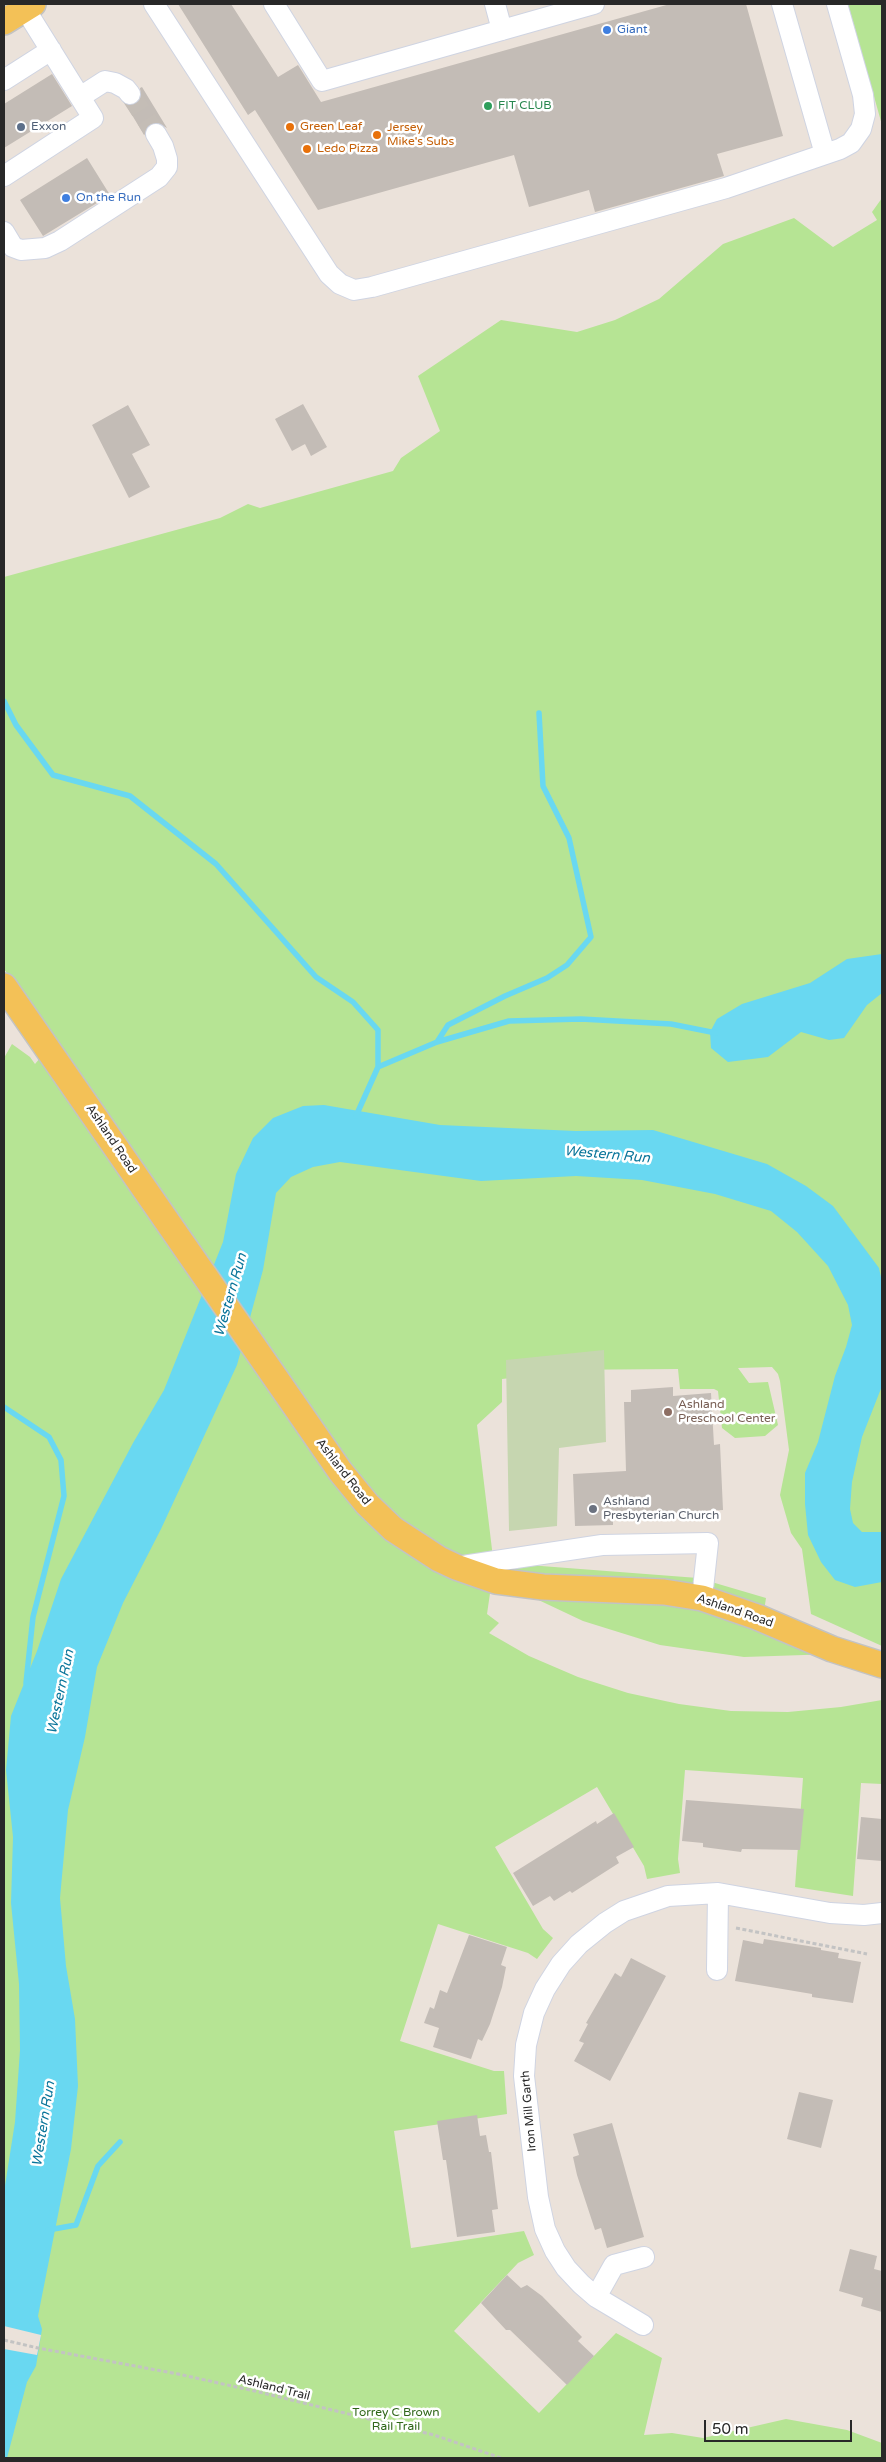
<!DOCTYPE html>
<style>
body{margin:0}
#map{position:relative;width:886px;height:2462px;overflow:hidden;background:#ebe2da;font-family:"Varela Round",sans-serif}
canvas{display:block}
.frame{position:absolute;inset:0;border:5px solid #282828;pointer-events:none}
.scale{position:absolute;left:704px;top:2420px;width:148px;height:22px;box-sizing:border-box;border:2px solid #282828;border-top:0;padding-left:6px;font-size:15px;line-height:18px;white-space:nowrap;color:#282828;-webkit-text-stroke:4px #fff;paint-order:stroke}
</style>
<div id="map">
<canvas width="886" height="2462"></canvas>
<div class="frame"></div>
<div class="scale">50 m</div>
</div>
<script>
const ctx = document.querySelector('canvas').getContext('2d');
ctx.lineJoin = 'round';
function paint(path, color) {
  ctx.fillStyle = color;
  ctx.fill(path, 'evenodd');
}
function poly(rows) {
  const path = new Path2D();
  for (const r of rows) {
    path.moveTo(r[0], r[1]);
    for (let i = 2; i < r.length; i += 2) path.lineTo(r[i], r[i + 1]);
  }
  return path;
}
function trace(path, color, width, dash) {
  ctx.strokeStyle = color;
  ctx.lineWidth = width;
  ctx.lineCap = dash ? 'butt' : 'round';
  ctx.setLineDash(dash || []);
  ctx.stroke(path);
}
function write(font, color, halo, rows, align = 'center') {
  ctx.font = font + ' "Varela Round",sans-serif';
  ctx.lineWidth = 5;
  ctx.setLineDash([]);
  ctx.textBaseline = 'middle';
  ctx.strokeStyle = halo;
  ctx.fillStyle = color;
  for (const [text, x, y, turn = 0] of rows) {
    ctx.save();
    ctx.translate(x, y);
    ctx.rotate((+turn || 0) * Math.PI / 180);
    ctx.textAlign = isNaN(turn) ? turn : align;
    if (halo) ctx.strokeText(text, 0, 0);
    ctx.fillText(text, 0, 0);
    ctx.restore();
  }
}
paint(poly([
 [848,4,882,4,882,125],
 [882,198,882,1646,811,1614,802,1549,791,1533,780,1495,789,1450,780,1381,778,1374,772,1367,738,1368,749,1383,768,1382,778,1425,765,1436,735,1438,722,1428,718,1391,714,1389,680,1389,678,1369,546,1370,537,1375,502,1379,502,1402,477,1425,494,1566,487,1614,499,1623,489,1633,529,1656,578,1677,628,1693,679,1704,731,1711,788,1712,841,1707,882,1700,882,1784,861,1783,853,1896,795,1887,803,1778,685,1770,678,1859,680,1873,647,1879,644,1866,597,1787,495,1847,543,1929,553,1938,537,1959,528,1953,438,1924,400,2041,494,2071,504,2071,507,2114,394,2131,411,2248,524,2231,534,2255,518,2263,454,2331,539,2413,616,2333,662,2358,644,2435,672,2433,703,2438,786,2419,847,2430,882,2443,882,2458,4,2458,4,1058,12,1044,30,1057,35,1064,55,1040,4,969,4,577,220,518,248,504,260,508,393,471,401,458,440,431,418,376,501,320,577,332,615,320,659,299,723,244,794,218,833,247,877,220,872,212],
 [515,1564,698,1578,766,1598,762,1624,834,1654,744,1657,660,1645,583,1621,530,1596,507,1582]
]), '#b6e494');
paint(poly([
 [604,1350,606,1442,559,1448,557,1526,509,1531,506,1360]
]), '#c6d6b0');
paint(poly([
 [882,954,882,993,867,1005,844,1038,829,1040,801,1032,768,1057,728,1062,711,1048,710,1032,717,1019,742,1004,810,983,847,959],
 [324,1105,440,1125,576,1131,653,1130,767,1164,806,1186,833,1206,879,1268,882,1282,882,1386,862,1437,852,1482,850,1509,853,1523,862,1532,882,1532,882,1582,855,1587,835,1580,821,1562,808,1535,805,1504,805,1473,818,1442,835,1376,846,1347,852,1325,848,1305,828,1266,797,1232,771,1211,715,1194,642,1180,576,1176,481,1181,340,1162,313,1167,291,1177,276,1193,263,1270,237,1365,161,1529,123,1603,97,1667,85,1737,68,1810,60,1898,66,1966,75,2019,78,2086,71,2149,38,2316,42,2329,36,2366,27,2382,7,2458,4,2458,4,2192,15,2122,20,2050,19,1984,11,1903,13,1837,6,1770,11,1716,37,1651,61,1579,133,1443,164,1390,223,1242,236,1174,253,1138,273,1118,303,1106]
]), '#69d8f1');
paint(poly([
 [4,2326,41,2335,37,2355,4,2349]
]), '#ebe2da');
trace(poly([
 [4,701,16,725,53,775,130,796,216,864,316,977,353,1002,378,1030,378,1067],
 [437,1042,448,1025,505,996,547,978,567,965,591,937,569,838,543,786,539,713],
 [356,1116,378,1067,437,1042,509,1021,581,1019,671,1024,716,1033],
 [4,1407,49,1437,61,1460,64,1496,33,1617,26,1683],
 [48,2230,76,2225,98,2166,120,2142]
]), '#69d8f1', 5.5);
paint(poly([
 [178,4,231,4,278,77,298,65,321,102,670,4,746,4,783,136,717,154,724,176,595,212,589,190,529,207,514,155,318,210,255,110,248,115],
 [52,74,72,106,4,148,4,104],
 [142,87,167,128,156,122,150,124,146,129,144,135,126,105,138,103,141,98,140,88],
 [87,158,110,195,43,236,20,200],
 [303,404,327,447,311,456,305,444,292,451,275,419],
 [128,405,150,445,132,454,150,487,129,498,92,425],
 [673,1387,673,1396,711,1393,714,1445,720,1444,723,1510,642,1515,642,1518,613,1520,613,1525,575,1526,573,1474,626,1471,624,1402,631,1402,631,1390],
 [686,1800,804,1809,800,1850,742,1849,741,1852,703,1847,703,1843,682,1841],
 [614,1813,634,1847,616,1857,619,1863,572,1893,570,1891,554,1901,550,1896,533,1906,513,1873,596,1821,597,1824],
 [861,1817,882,1819,882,1861,857,1859],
 [469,1935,507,1947,501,1965,506,1967,502,1987,490,2024,482,2041,478,2039,471,2059,433,2047,439,2028,424,2023,430,2007,434,2009,440,1990,447,1993],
 [764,1939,821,1948,821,1950,839,1953,838,1958,861,1962,853,2003,812,1997,812,1994,735,1981,743,1940,763,1944],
 [631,1958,666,1976,610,2081,574,2061,584,2043,579,2041,588,2024,586,2023,615,1973,621,1977],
 [799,2092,833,2100,821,2148,787,2139],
 [477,2115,480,2136,486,2135,489,2152,491,2152,498,2209,492,2210,495,2232,457,2237,446,2160,443,2160,437,2121],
 [612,2123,644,2237,607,2248,601,2228,595,2230,577,2175,573,2157,579,2155,573,2134],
 [850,2249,877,2256,874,2269,882,2271,882,2312,861,2306,863,2298,839,2291],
 [507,2275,521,2288,527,2285,542,2296,582,2337,578,2341,594,2356,567,2385,510,2330,506,2330,481,2303]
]), '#c3bcb6');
trace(poly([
 [130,94,156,134]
]), '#c4bdb6', 20, [20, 10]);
const minor = poly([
 [154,4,329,274,340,284,354,290,372,287,726,188,840,149,851,143,861,129,865,114,863,95,837,4],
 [274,4,322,81,594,4],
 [495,4,502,30],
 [782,4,825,154],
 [4,80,51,50],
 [80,97,105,81,115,83,126,89,130,94],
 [4,176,93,118,22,4],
 [4,232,13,247,21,250,45,248,60,241,159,177,167,167,167,159,163,146,156,134],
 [456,1567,602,1545,708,1543,702,1598],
 [717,1970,718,1893],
 [596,2297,614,2265,644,2257],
 [643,2325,596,2297,581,2284,566,2268,555,2251,545,2229,538,2197,524,2076,526,2045,534,2013,545,1989,561,1964,579,1944,605,1923,624,1911,668,1896,718,1893,830,1913,864,1915,882,1913]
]);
const major = poly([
 [4,22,33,4],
 [4,986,340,1471,367,1504,393,1529,439,1559,456,1567,496,1581,543,1587,664,1592,702,1598,757,1617,832,1649,882,1665]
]);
trace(minor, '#cfd4e2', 22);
trace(major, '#c3c3c3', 28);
trace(poly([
 [736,1928,867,1954],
 [4,2340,38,2348,178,2374,259,2392,434,2435,501,2458]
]), '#c3c3c3', 3, [4, 2.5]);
trace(minor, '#fff', 20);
trace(major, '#f3c157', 25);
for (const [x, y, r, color] of [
 [607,30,5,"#3f7fe0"],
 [488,106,5,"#2e9e5b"],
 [21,127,5,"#5c6f8a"],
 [290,127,5,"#e8710a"],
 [377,135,5,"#e8710a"],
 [307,149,5,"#e8710a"],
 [66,198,5,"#3f7fe0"],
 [668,1412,5,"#8d6e63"],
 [593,1509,5,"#6b7280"]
]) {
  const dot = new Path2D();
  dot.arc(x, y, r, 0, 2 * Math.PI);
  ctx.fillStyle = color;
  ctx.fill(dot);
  trace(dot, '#fff', 2);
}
write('12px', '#366cbe', '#fff', [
 ["Giant",617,30],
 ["On the Run",76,198]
], 'left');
write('12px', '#27864d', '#fff', [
 ["FIT CLUB",498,106]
], 'left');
write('12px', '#4e5e75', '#fff', [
 ["Exxon",31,127]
], 'left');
write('12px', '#c56008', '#fff', [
 ["Green Leaf",300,127],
 ["Jersey",387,128],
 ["Mike's Subs",387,142],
 ["Ledo Pizza",317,149]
], 'left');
write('12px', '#282828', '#fff', [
 ["Ashland Road",111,1139,56],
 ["Ashland Road",343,1472,52],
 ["Ashland Road",735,1611,19],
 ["Iron Mill Garth",529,2111,-95],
 ["Ashland Trail",274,2388,14]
]);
write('12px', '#785e54', '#fff', [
 ["Ashland",678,1405],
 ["Preschool Center",678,1419]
], 'left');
write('12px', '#5b616d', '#fff', [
 ["Ashland",603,1502],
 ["Presbyterian Church",603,1516]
], 'left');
write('12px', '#2f6618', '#fff', [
 ["Torrey C Brown",396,2413],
 ["Rail Trail",396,2427]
]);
write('italic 14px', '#0a759a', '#fff', [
 ["Western Run",607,1155,5],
 ["Western Run",231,1295,-74],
 ["Western Run",61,1692,-78],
 ["Western Run",44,2124,-81]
]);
</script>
